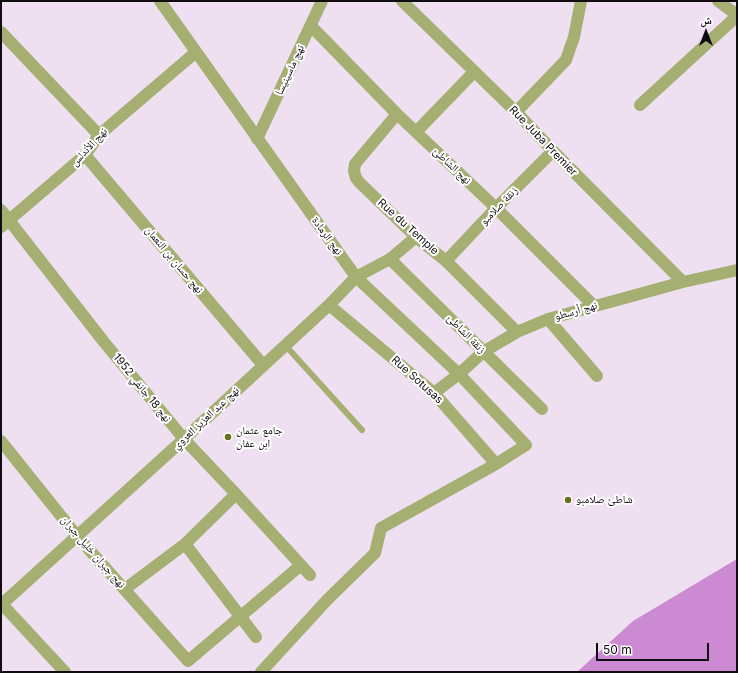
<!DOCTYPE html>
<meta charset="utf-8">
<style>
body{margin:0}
#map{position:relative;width:738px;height:673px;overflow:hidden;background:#efe0f1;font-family:Inter,"Noto Naskh Arabic",sans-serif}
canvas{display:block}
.frame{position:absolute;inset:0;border:2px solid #100c11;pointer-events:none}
.north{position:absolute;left:686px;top:12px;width:40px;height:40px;-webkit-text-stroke:3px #fff;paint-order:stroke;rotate:0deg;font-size:11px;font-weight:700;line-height:16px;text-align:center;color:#100c11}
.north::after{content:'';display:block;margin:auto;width:14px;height:18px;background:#100c11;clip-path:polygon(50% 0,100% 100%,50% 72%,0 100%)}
.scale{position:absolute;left:596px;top:643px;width:113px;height:18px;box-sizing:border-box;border:2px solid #100c11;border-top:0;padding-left:5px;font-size:12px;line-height:14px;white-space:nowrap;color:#100c11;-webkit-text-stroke:3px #fff;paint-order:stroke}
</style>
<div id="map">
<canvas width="738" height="673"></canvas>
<div class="frame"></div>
<div class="north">ش</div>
<div class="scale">50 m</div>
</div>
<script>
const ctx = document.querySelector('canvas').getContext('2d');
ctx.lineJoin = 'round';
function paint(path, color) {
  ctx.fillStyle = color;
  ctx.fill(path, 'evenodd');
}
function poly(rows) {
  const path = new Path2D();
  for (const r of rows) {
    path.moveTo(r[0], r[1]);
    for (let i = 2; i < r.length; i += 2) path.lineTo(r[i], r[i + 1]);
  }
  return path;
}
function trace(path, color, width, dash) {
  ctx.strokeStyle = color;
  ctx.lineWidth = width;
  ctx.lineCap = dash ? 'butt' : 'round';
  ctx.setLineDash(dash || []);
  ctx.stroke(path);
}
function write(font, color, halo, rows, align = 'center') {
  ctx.font = font + ' Inter,"Noto Naskh Arabic",sans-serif';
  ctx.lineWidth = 4;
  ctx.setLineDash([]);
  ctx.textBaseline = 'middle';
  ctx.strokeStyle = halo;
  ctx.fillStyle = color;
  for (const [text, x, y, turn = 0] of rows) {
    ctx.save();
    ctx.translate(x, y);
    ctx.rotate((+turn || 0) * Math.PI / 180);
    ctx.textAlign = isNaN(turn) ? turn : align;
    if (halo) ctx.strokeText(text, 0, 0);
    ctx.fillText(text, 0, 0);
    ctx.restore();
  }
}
paint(poly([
 [737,559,737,672,577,672,633,621]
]), '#cb8ad2');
trace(poly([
 [285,345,362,430]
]), '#a6af72', 6);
trace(poly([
 [160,1,356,277,459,374,526,445,496,464,381,528,375,553,327,600,261,672],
 [402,1,516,112,553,151,683,282],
 [718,1,737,15],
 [311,26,397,114,496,208,594,306],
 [1,32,99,135],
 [640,105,737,16],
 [516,112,566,60,574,37,581,1],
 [397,114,355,164,354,171,356,178,360,183,416,237,446,261,517,332],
 [416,132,474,72],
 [257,139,322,1],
 [85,155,263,365],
 [1,210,104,342,184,439,236,494,310,575],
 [1,227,85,155,99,135,196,52],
 [390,259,542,409],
 [446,261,496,208,553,151],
 [329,305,434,393,496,464],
 [548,319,597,376],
 [434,393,459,374,483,352,517,332,548,319,683,282,737,270],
 [1,441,77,536,188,661,301,565],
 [185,544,256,637],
 [125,589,185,544,236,494],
 [1,603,65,672],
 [1,605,184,439,329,305,356,277,390,259,416,237]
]), '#a6af72', 12);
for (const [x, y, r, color] of [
 [228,437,4,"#677119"],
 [568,500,4,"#677119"]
]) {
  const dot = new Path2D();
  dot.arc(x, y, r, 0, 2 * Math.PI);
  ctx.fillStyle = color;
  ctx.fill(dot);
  trace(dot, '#fff', 1.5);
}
write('11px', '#100c11', '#fff', [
 ["نهج ماسينيسا",290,70,-65],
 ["Rue Juba Premier",543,141,46],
 ["نهج الأندلس",89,147,-47],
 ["نهج الشاطئ",452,166,44],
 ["زنقة صلامبو",499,206,-46],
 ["Rue du Temple",408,227,42],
 ["نهج الرمادة",327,236,54],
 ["نهج حسان بن النعمان",174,260,50],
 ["نهج أرسطو",576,311,-16],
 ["زنقة الشاطئ",466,334,45],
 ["Rue Sotusas",417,380,42],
 ["نهج 18 جانفي 1952",142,388,51],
 ["نهج عبد العزيز العروي",206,418,-43],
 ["نهج جبران خليل جبران",93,552,49]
]);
write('11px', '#100c11', '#fff', [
 ["جامع عثمان",236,431],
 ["ابن عفان",236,444],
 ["شاطئ صلامبو",576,500]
], 'left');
</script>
